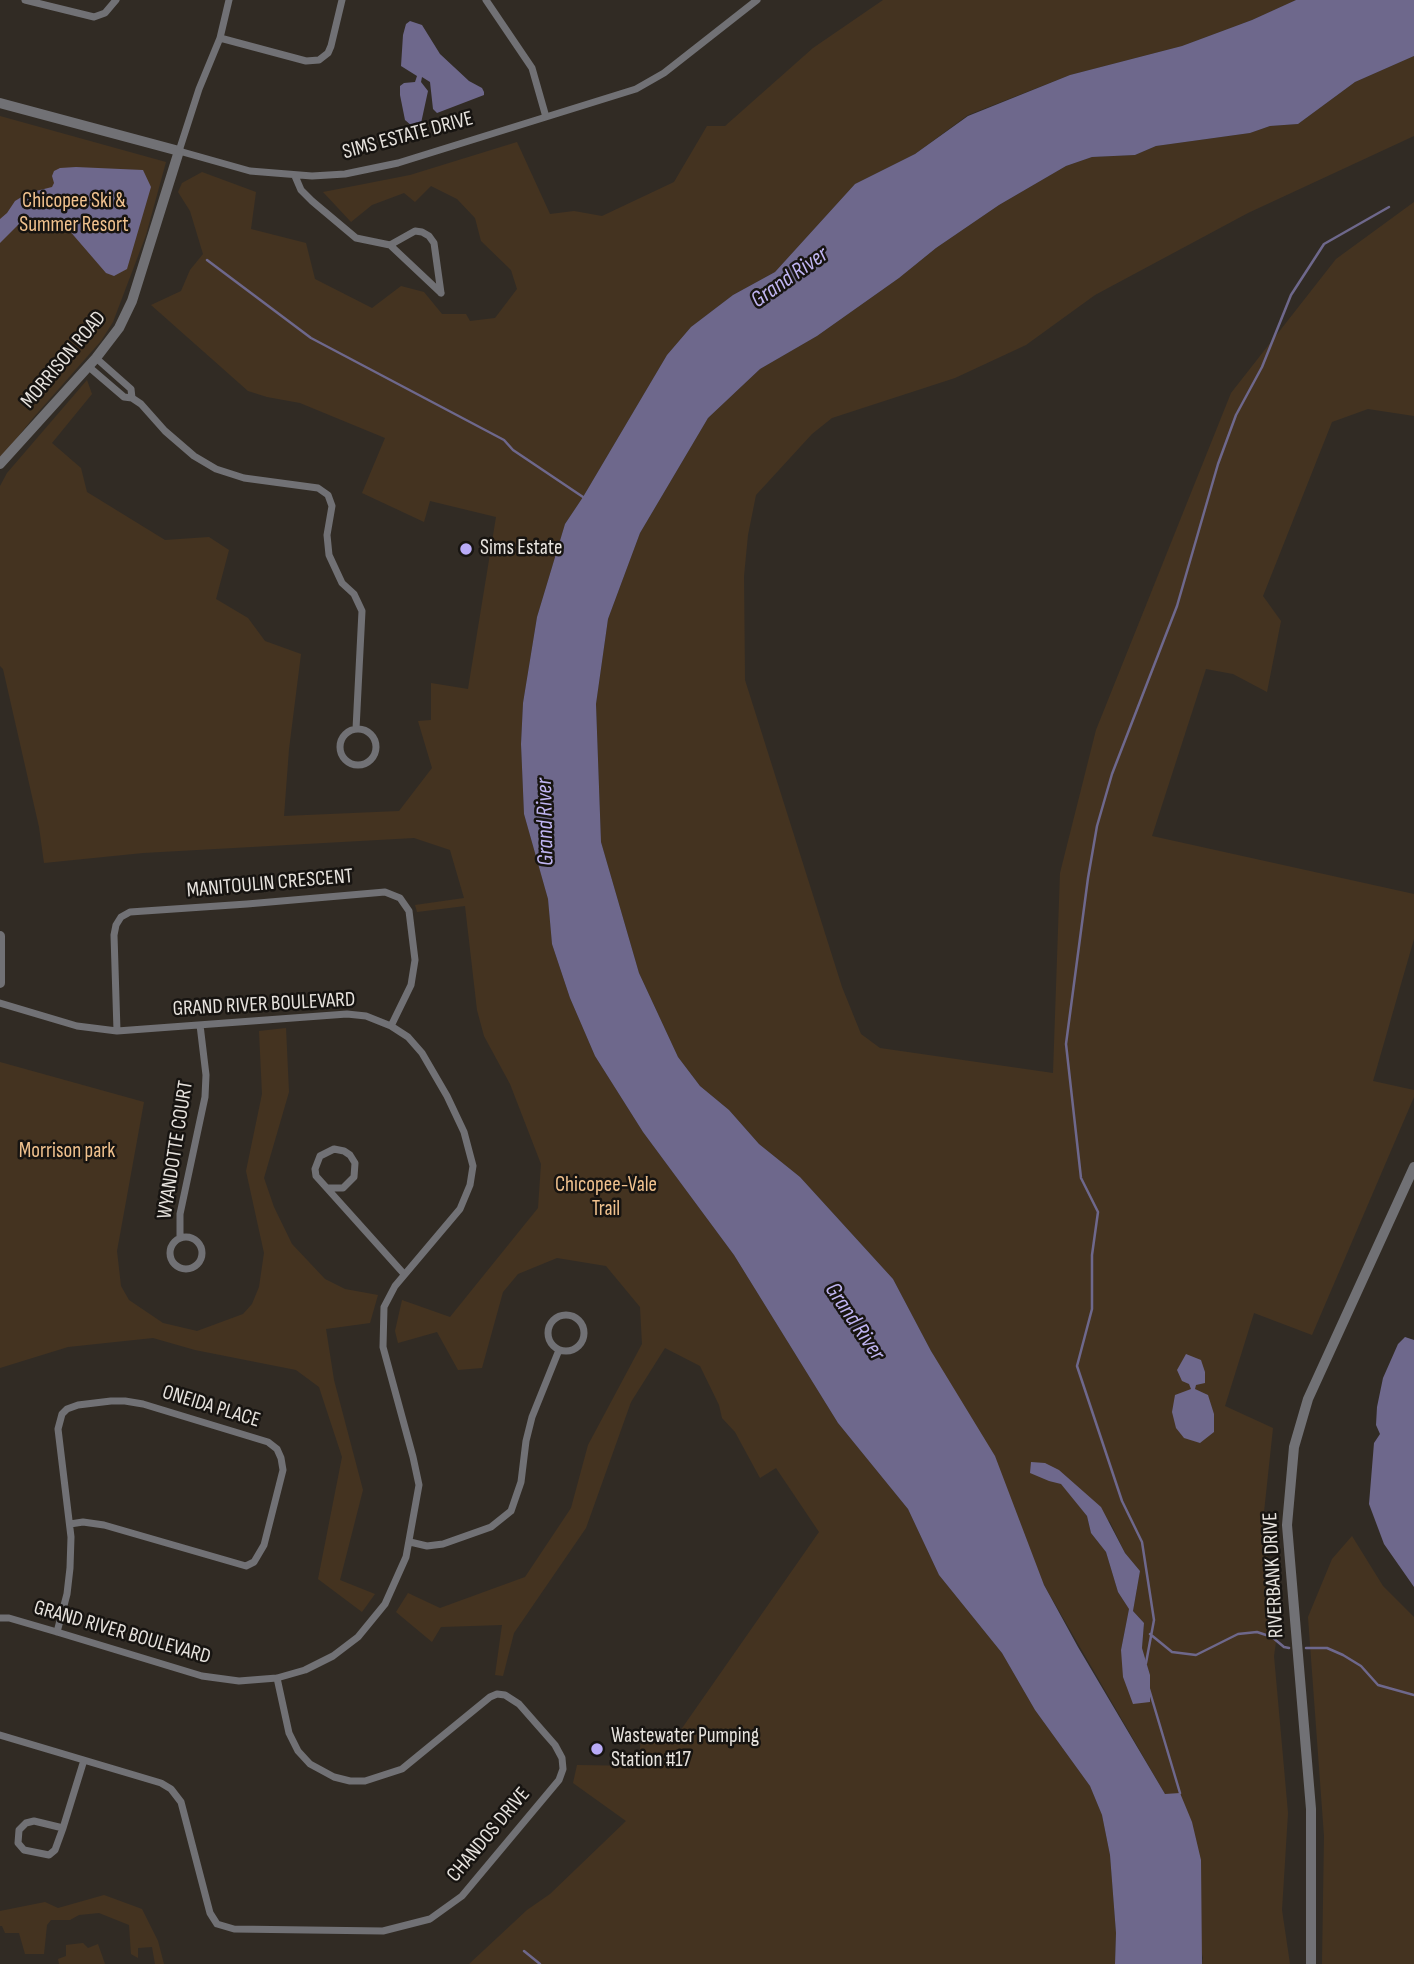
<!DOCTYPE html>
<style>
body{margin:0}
canvas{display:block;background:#312b24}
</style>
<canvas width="1414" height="1964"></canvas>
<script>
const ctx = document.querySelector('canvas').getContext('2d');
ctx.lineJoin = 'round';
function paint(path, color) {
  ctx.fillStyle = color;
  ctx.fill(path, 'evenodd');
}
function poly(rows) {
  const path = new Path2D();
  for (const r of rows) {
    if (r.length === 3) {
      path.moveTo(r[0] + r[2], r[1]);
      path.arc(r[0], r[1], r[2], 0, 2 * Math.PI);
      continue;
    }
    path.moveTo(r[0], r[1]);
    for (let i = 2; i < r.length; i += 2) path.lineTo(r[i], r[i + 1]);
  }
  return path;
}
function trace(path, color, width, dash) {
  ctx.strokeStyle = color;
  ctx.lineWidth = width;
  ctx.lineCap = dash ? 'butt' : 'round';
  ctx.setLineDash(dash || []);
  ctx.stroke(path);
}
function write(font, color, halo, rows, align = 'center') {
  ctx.font = font + ' "Sofia Sans Condensed",sans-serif';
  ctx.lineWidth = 5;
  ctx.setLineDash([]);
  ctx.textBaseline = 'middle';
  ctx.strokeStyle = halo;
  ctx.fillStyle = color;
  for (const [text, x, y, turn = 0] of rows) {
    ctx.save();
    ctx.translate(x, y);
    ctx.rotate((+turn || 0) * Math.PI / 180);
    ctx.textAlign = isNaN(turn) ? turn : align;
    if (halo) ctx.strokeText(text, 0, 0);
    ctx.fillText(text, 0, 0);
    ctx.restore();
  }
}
paint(poly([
 [883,0,1296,0,1252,20,1182,46,1070,75,968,115,915,154,855,184,775,272,733,295,691,327,667,355,583,497,565,524,537,617,523,703,521,744,524,814,548,899,552,944,570,998,595,1056,643,1132,734,1255,838,1423,908,1509,939,1575,1002,1653,1035,1710,1090,1786,1102,1815,1110,1855,1116,1933,1115,1964,469,1964,527,1910,550,1894,626,1821,573,1783,577,1765,638,1766,641,1739,671,1744,819,1532,776,1468,760,1478,735,1432,722,1418,719,1405,700,1366,665,1348,631,1402,586,1528,514,1633,503,1676,495,1675,502,1625,441,1627,432,1642,396,1612,408,1593,440,1608,525,1577,571,1508,588,1445,642,1344,640,1307,606,1266,557,1258,518,1274,503,1292,482,1368,458,1370,437,1332,398,1343,395,1331,402,1300,450,1317,538,1208,541,1164,510,1084,484,1036,477,1010,465,906,417,912,415,905,464,898,450,850,414,838,143,853,44,863,39,827,3,669,0,666,0,486,7,473,87,380,92,394,52,443,81,468,87,492,165,540,209,537,229,550,216,599,248,618,265,641,301,654,289,749,284,816,399,811,432,768,418,721,431,720,431,683,468,689,496,517,430,501,424,522,362,493,385,438,300,403,267,397,248,391,151,305,181,291,190,270,203,254,190,211,178,192,182,183,202,172,256,192,251,229,306,243,315,279,372,308,401,286,424,292,442,314,466,314,470,321,495,318,517,289,511,270,481,241,475,218,457,199,431,186,415,202,404,193,372,205,351,222,323,192,410,175,517,142,550,214,574,211,602,216,674,182,707,126,725,126,813,48],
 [1414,56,1414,136,1248,213,1095,295,1026,345,955,378,832,418,812,434,756,495,748,535,744,576,745,680,842,987,861,1034,880,1048,1053,1073,1060,873,1096,730,1231,393,1336,259,1414,202,1414,416,1368,409,1332,422,1263,596,1281,621,1267,692,1233,674,1206,669,1152,836,1414,894,1414,939,1373,1081,1414,1090,1414,1097,1312,1335,1254,1313,1225,1406,1273,1428,1264,1512,1271,1606,1281,1607,1274,1656,1288,1813,1282,1910,1290,1964,1202,1964,1203,1958,1165,1794,1044,1585,931,1351,893,1279,800,1177,759,1144,729,1110,700,1086,678,1057,639,973,601,842,596,704,608,619,640,533,708,418,760,369,817,336,899,278,936,248,999,205,1066,166,1092,157,1135,155,1156,146,1250,133,1270,126,1298,124,1355,82],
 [1061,1483,1110,1522,1125,1553,1140,1571,1133,1611,1144,1623,1142,1648,1150,1675,1121,1650,1129,1609,1118,1592,1106,1552,1091,1533,1087,1516],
 [0,116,166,162,146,235,113,322,101,341,33,418,0,459],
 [286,1028,289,1092,264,1178,274,1207,292,1244,325,1279,345,1289,378,1295,370,1323,326,1329,334,1380,363,1490,340,1580,375,1594,362,1612,318,1579,342,1457,319,1387,296,1370,195,1350,153,1338,68,1347,0,1368,0,1062,144,1102,117,1251,121,1286,129,1300,163,1323,197,1331,243,1314,252,1304,259,1287,264,1253,246,1171,262,1094,259,1031],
 [1352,1536,1383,1586,1414,1617,1414,1964,1322,1964,1324,1836,1308,1617,1332,1559],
 [104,1895,142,1909,158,1941,164,1964,155,1964,152,1947,138,1948,138,1958,131,1954,129,1925,99,1913,79,1915,70,1920,51,1920,47,1925,44,1954,25,1954,19,1933,5,1933,2,1926,0,1926,0,1911,45,1902,58,1908],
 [83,1943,88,1948,98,1944,105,1964,59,1964,58,1959,66,1956,66,1945]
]), '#443320');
paint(poly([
 [1296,0,1414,0,1414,56,1355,82,1298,124,1270,126,1250,133,1156,146,1135,155,1092,157,1066,166,999,205,936,248,899,278,817,336,760,369,708,418,640,533,608,619,596,704,601,842,639,973,678,1057,700,1086,729,1110,759,1144,800,1177,893,1279,931,1351,995,1456,1044,1585,1078,1647,1165,1794,1180,1793,1192,1822,1201,1860,1202,1964,1115,1964,1116,1933,1110,1855,1102,1815,1090,1786,1035,1710,1002,1653,939,1575,908,1509,838,1423,734,1255,643,1132,595,1056,570,998,552,944,548,899,524,814,521,744,523,703,537,617,565,524,583,497,667,355,691,327,733,295,775,272,855,184,915,154,968,116,1070,75,1182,46,1252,20],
 [410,21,422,25,440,54,469,81,482,88,484,92,484,95,437,113,433,109,430,82,422,77,421,82,428,91,418,137,415,138,410,134,413,131,412,126,405,120,400,95,400,86,404,83,415,82,417,76,401,66,403,35,406,24],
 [76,167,143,170,151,187,127,269,114,276,106,273,62,222,44,219,22,221,0,243,0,219,7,213,15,201,28,193,52,187,54,183,52,176,54,171,60,168],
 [1405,1337,1414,1340,1414,1587,1384,1544,1369,1504,1374,1443,1380,1434,1376,1425,1377,1407,1383,1378,1398,1344],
 [1186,1354,1201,1360,1205,1372,1205,1383,1196,1385,1195,1389,1208,1395,1214,1414,1214,1432,1200,1443,1184,1438,1176,1428,1172,1412,1175,1395,1191,1389,1189,1384,1182,1381,1177,1370],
 [1031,1462,1045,1463,1059,1470,1101,1507,1125,1553,1140,1571,1133,1611,1144,1623,1142,1648,1150,1675,1150,1702,1133,1704,1123,1677,1121,1650,1129,1609,1118,1592,1106,1552,1091,1533,1087,1516,1061,1484,1049,1481,1030,1473]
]), '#6e688c');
trace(poly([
 [207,260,311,338,504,440,513,450,583,497],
 [1150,1634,1172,1652,1196,1655,1238,1634,1257,1632,1272,1637,1284,1647,1289,1648],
 [1306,1648,1327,1648,1343,1655,1361,1666,1378,1685,1414,1695],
 [1146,1663,1154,1620,1142,1542,1122,1501,1077,1366,1092,1309,1092,1255,1098,1212,1081,1178,1066,1044,1088,878,1097,826,1112,774,1177,606,1218,464,1236,415,1262,367,1291,295,1324,244,1389,207],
 [1149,1689,1180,1793],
 [524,1951,540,1964]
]), '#6e688c', 2.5);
trace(poly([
 [25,0,94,17,105,13,116,0],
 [229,0,220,38,199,89,179,151,250,171,312,176,345,174,398,163,636,89,664,73,757,0],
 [486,0,532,68,546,117],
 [220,38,306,61,319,60,328,53,331,46,342,0],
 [295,176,301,190,312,201,356,238,390,245,441,293],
 [390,245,415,231,422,232,429,236,434,243,441,293],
 [96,358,131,389,132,398],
 [89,367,124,397,132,398,141,404,165,431,194,456,216,469,244,478,318,488,328,495,332,506,327,535,329,555,342,583,354,594,362,611,356,729],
 [358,747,18],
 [0,1003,77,1026,117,1031,347,1014,366,1016,391,1026,408,1037,422,1053,447,1096,464,1132,473,1166,470,1185,460,1209,395,1286,384,1307,383,1347,413,1457,419,1485,406,1557,385,1604,358,1637,333,1656,305,1670,277,1678,239,1681,202,1676,57,1632,9,1618,0,1618],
 [117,1031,114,935,116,925,121,917,130,912,247,904,385,892,400,898,409,911,415,960,411,985,391,1026],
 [329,1188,343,1188,354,1177,355,1163,350,1155,344,1151,334,1149,320,1156,315,1169,316,1176,404,1274],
 [186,1253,16],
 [180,1238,180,1214,205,1097,206,1075,200,1025],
 [566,1333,18],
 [410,1542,427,1546,443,1544,491,1527,511,1511,521,1482,526,1441,532,1417,559,1350],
 [57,1632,67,1594,70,1568,71,1537,58,1429,62,1414,67,1409,78,1405,111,1401,125,1401,143,1404,268,1442,277,1449,281,1458,283,1470,264,1545,254,1562,246,1566,104,1525,83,1522,70,1524],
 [0,1735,161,1783,171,1789,181,1802,210,1913,217,1924,234,1929,383,1931,430,1919,462,1896,559,1780,563,1769,562,1758,555,1745,519,1704,505,1695,497,1694,490,1697,402,1769,365,1781,350,1781,334,1777,310,1764,298,1751,289,1733,277,1678],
 [34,1821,63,1828,55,1850,49,1855,24,1850,18,1843,19,1830,26,1823,34,1821],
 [63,1828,84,1760]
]), '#717175', 7);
trace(poly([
 [0,103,179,151,132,301,119,328,96,358,0,464],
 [0,936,0,983],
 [1311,1964,1311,1809,1287,1525,1294,1447,1308,1399,1414,1167]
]), '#717175', 10);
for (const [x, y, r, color] of [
 [466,549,7,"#b9abf7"],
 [597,1749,7,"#b9abf7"]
]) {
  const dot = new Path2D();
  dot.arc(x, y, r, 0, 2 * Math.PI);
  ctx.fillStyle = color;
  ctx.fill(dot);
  trace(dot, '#171411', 2.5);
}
write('21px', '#e7e3de', '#171411', [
 ["SIMS ESTATE DRIVE",408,136,-15],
 ["MORRISON ROAD",64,360,-50],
 ["MANITOULIN CRESCENT",270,884,-5],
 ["GRAND RIVER BOULEVARD",264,1005,-3],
 ["WYANDOTTE COURT",176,1150,-81],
 ["ONEIDA PLACE",211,1407,17],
 ["RIVERBANK DRIVE",1274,1575,-93],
 ["GRAND RIVER BOULEVARD",122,1633,16],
 ["CHANDOS DRIVE",489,1835,-50]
]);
write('21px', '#f1c28e', '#171411', [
 ["Chicopee Ski &",74,202],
 ["Summer Resort",74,226],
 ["Morrison park",67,1152],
 ["Chicopee-Vale",606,1186],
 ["Trail",606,1210]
]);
write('21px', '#e7e3de', '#171411', [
 ["Sims Estate",480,549],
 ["Wastewater Pumping",611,1737],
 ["Station #17",611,1761]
], 'left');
write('italic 23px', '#c0b5f2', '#171411', [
 ["Grand River",790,278,-35],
 ["Grand River",546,822,-91],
 ["Grand River",854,1322,56]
]);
</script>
